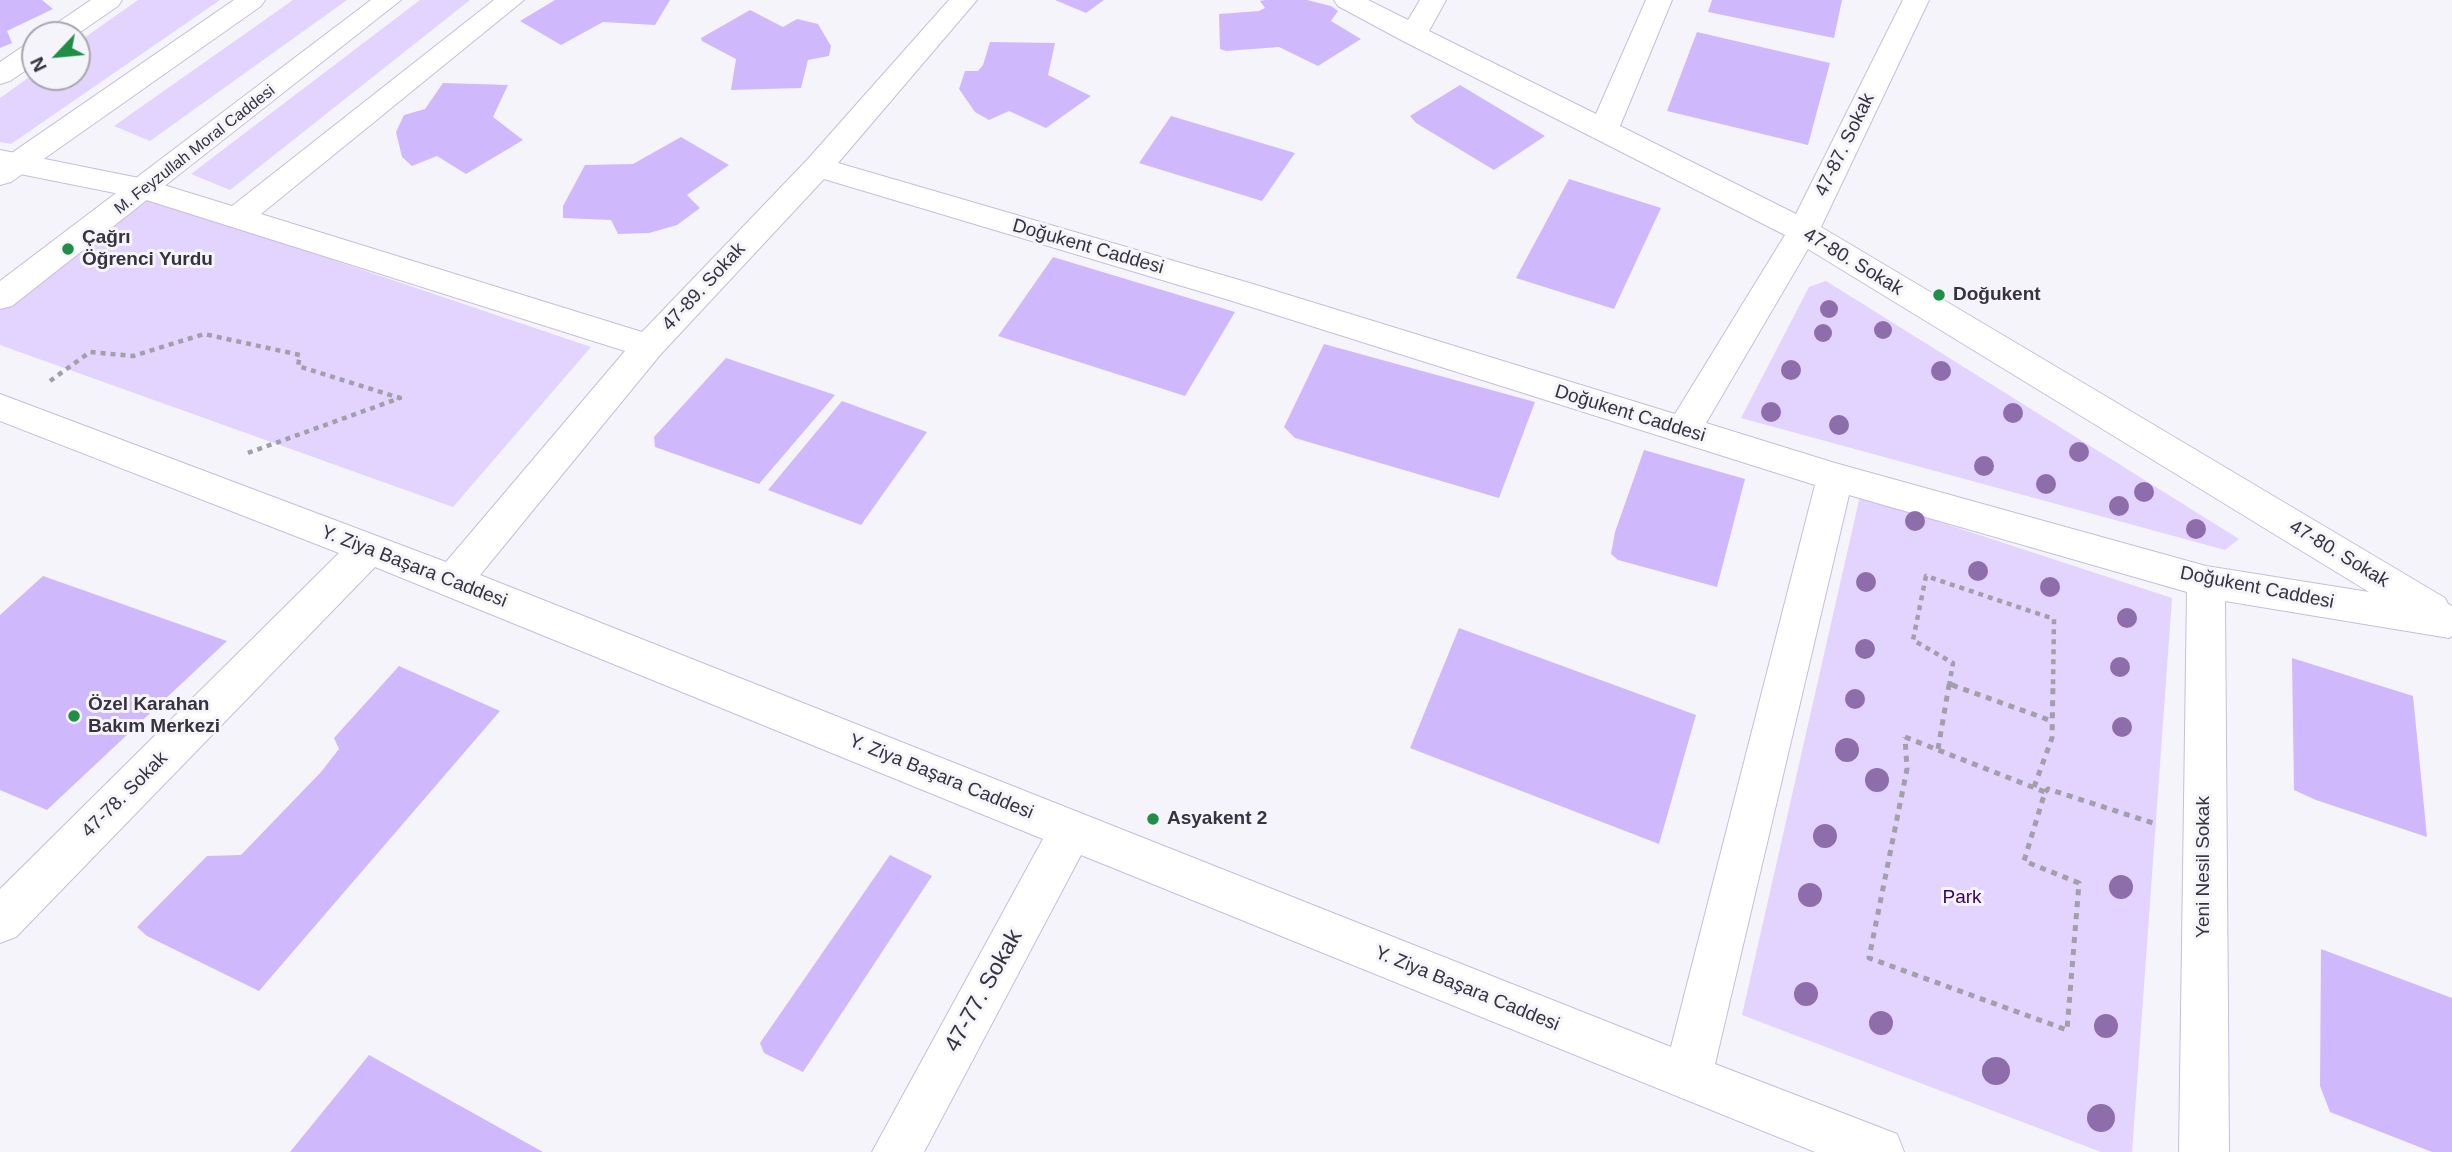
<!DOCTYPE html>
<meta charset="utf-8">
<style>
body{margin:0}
#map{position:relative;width:2452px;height:1152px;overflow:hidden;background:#f6f4fb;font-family:Helvetica,sans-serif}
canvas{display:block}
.north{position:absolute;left:21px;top:21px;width:70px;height:70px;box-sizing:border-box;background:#f6f4fb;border:2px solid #a9a6af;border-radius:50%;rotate:244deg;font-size:19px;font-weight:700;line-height:28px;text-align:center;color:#36323e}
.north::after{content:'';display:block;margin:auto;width:24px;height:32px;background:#1f8e47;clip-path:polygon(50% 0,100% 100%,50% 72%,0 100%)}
</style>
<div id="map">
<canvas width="2452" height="1152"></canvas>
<div class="north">N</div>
</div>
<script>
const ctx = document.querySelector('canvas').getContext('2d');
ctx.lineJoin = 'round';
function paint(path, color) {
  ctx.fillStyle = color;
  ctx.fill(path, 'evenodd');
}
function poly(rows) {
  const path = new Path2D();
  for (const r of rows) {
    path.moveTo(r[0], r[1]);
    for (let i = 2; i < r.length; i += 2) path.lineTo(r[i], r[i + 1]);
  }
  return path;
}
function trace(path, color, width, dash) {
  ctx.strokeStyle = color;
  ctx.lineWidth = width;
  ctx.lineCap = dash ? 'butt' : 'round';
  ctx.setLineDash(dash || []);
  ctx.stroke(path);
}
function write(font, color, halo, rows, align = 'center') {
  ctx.font = font + ' Helvetica,sans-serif';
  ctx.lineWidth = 6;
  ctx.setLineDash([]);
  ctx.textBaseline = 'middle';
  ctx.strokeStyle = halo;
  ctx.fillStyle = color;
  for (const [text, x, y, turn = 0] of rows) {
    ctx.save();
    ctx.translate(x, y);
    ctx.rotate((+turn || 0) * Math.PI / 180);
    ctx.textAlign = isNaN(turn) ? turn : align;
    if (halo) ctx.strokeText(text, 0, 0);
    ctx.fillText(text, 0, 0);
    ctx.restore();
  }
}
paint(poly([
 [138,0,220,0,11,144,0,142,0,98,35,73,35,77,77,77,77,43],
 [293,0,347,0,150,141,114,126],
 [420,0,470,0,230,190,191,174],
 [146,197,591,347,453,507,0,345,0,305],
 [1826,281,2239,539,2225,550,1741,418,1809,287],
 [1860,496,2172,598,2132,1152,2101,1152,1742,1015]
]), '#e2d3ff');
paint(poly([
 [0,0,42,0,53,9,7,31,12,43,0,48],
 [555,0,670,0,655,25,603,22,561,45,520,21],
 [1055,0,1104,0,1086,13],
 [1265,0,1307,0,1331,6,1338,11,1331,21,1361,39,1318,66,1279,47,1226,51,1220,49,1219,14,1259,11,1265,8,1260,1],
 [1712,0,1842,0,1834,38,1708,12],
 [750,10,783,27,797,19,818,24,831,46,829,56,808,60,801,88,731,90,736,59,702,41,701,38],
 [1697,32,1830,63,1808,145,1667,111],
 [990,42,1055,43,1048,75,1091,96,1046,128,1009,111,989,120,975,112,959,89,965,71,978,71,983,65],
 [443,83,508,85,493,117,523,140,466,174,437,156,412,166,402,157,396,132,404,115,425,109],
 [1460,85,1545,136,1494,170,1416,123,1410,116],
 [1171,116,1295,153,1262,201,1139,163],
 [681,137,729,165,687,195,700,208,677,225,649,233,618,234,611,220,563,218,563,206,585,165,633,164],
 [1569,179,1661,208,1614,309,1516,278],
 [1053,257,1235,312,1185,396,998,336],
 [1324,344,1535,402,1499,498,1295,438,1284,427],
 [726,358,835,395,759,484,655,447,654,437],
 [842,401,927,432,861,525,768,490],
 [1644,450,1745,479,1717,587,1618,560,1611,554,1615,532],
 [43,576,227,641,47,810,0,790,0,615],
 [1459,628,1696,715,1659,844,1410,748],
 [2292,658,2413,696,2427,837,2316,800,2294,790],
 [399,666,500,711,259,991,147,936,137,927,207,856,241,855,321,772,339,749,334,738],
 [890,855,932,876,803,1072,764,1053,760,1043],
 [2321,949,2452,998,2452,1152,2432,1152,2330,1112,2320,1086],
 [369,1055,543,1152,290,1152]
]), '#d0b8fc');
const street = poly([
 [91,0,122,0,118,6,76,35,44,35,48,29,91,0],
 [494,0,524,0,261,214,642,332,807,160,949,0,977,0,838,163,1253,284,1675,414,1785,235,1403,41,1338,6,1334,0,1368,0,1408,20,1420,0,1446,0,1429,31,1596,114,1646,0,1672,0,1620,126,1796,214,1903,0,1929,0,1821,227,2445,598,2448,604,2452,606,2452,636,2449,638,2225,601,2229,1152,2179,1152,2187,592,1849,495,1715,1064,1897,1134,1904,1152,1815,1152,1081,855,924,1152,872,1152,1043,839,375,567,16,937,0,943,0,889,339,553,0,421,0,394,446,562,625,351,140,198,0,170,0,150,144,179,232,206,494,0],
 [824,179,1229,300,1815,485,1671,1047,480,575,660,355,824,179],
 [1808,249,2369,592,2206,566,1835,463,1706,423,1808,249],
 [35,43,35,64,10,81,0,84,0,62,25,45,35,43]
]);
const secondary = poly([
 [234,0,265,0,261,6,11,182,0,185,0,161,234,0],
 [371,0,401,0,12,306,0,309,0,281,371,0]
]);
trace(street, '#c7bddc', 2);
trace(secondary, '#c7bddc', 2);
trace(poly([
 [50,381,90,352,133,356,204,334,300,355,298,366,400,398,245,454],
 [1950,684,1957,686],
 [1949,686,1953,663,1913,640,1926,576,2054,619,2053,686]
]), '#a29fa8', 4.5, [5, 5]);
trace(poly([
 [1952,685,2052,721],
 [1905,737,2045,792,2024,861,2079,883,2067,1030,1869,958,1907,769,1905,737],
 [1938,749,1949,685],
 [2034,787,2052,738,2053,685],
 [2045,792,2048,789,2156,824]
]), '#a29fa8', 5, [6, 6]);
paint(street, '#fff');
paint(secondary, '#fff');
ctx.fillStyle = '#8e6eaa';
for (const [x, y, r] of [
 [1829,309,9],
 [1883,330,9],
 [1823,333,9],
 [1791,370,10],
 [1941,371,10],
 [1771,412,10],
 [2013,413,10],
 [1839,425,10],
 [2079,452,10],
 [1984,466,10],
 [2046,484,10],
 [2144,492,10],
 [2119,506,10],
 [1915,521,10],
 [2196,529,10],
 [1978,571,10],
 [1866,582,10],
 [2050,587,10],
 [2127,618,10],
 [1865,649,10],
 [2120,667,10],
 [1855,699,10],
 [2122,727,10],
 [1847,750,12],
 [1877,780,12],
 [1825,836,12],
 [2121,887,12],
 [1810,895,12],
 [1806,994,12],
 [1881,1023,12],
 [2106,1026,12],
 [1996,1071,14],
 [2101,1118,14]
]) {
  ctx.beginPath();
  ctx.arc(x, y, r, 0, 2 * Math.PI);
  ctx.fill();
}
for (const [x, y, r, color] of [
 [68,249,7,"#1f8e47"],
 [1939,295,7,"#1f8e47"],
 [74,716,7,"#1f8e47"],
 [1153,819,7,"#1f8e47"]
]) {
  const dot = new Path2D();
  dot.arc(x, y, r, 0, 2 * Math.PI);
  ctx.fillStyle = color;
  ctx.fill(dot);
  trace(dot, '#f6f4fb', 2.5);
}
write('16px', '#36323e', '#f6f4fb', [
 ["M. Feyzullah Moral Caddesi",195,150,-38]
]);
write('19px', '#36323e', '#f6f4fb', [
 ["47-87. Sokak",1845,145,-64],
 ["Doğukent Caddesi",1088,247,16],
 ["47-80. Sokak",1853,262,31],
 ["47-89. Sokak",704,287,-47],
 ["Doğukent Caddesi",1630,414,17],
 ["47-80. Sokak",2339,554,31],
 ["Y. Ziya Başara Caddesi",414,567,21],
 ["Doğukent Caddesi",2257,588,11],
 ["Y. Ziya Başara Caddesi",941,777,22],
 ["47-78. Sokak",125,795,-45],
 ["Yeni Nesil Sokak",2204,867,-90],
 ["Y. Ziya Başara Caddesi",1467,989,22]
]);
write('bold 19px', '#36323e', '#f6f4fb', [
 ["Çağrı",82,238],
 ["Öğrenci Yurdu",82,260],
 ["Doğukent",1953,295],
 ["Özel Karahan",88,705],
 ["Bakım Merkezi",88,727],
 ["Asyakent 2",1167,819]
], 'left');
write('19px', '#390167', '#f6f4fb', [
 ["Park",1962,898]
]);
write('23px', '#36323e', '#f6f4fb', [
 ["47-77. Sokak",984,991,-61]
]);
</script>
